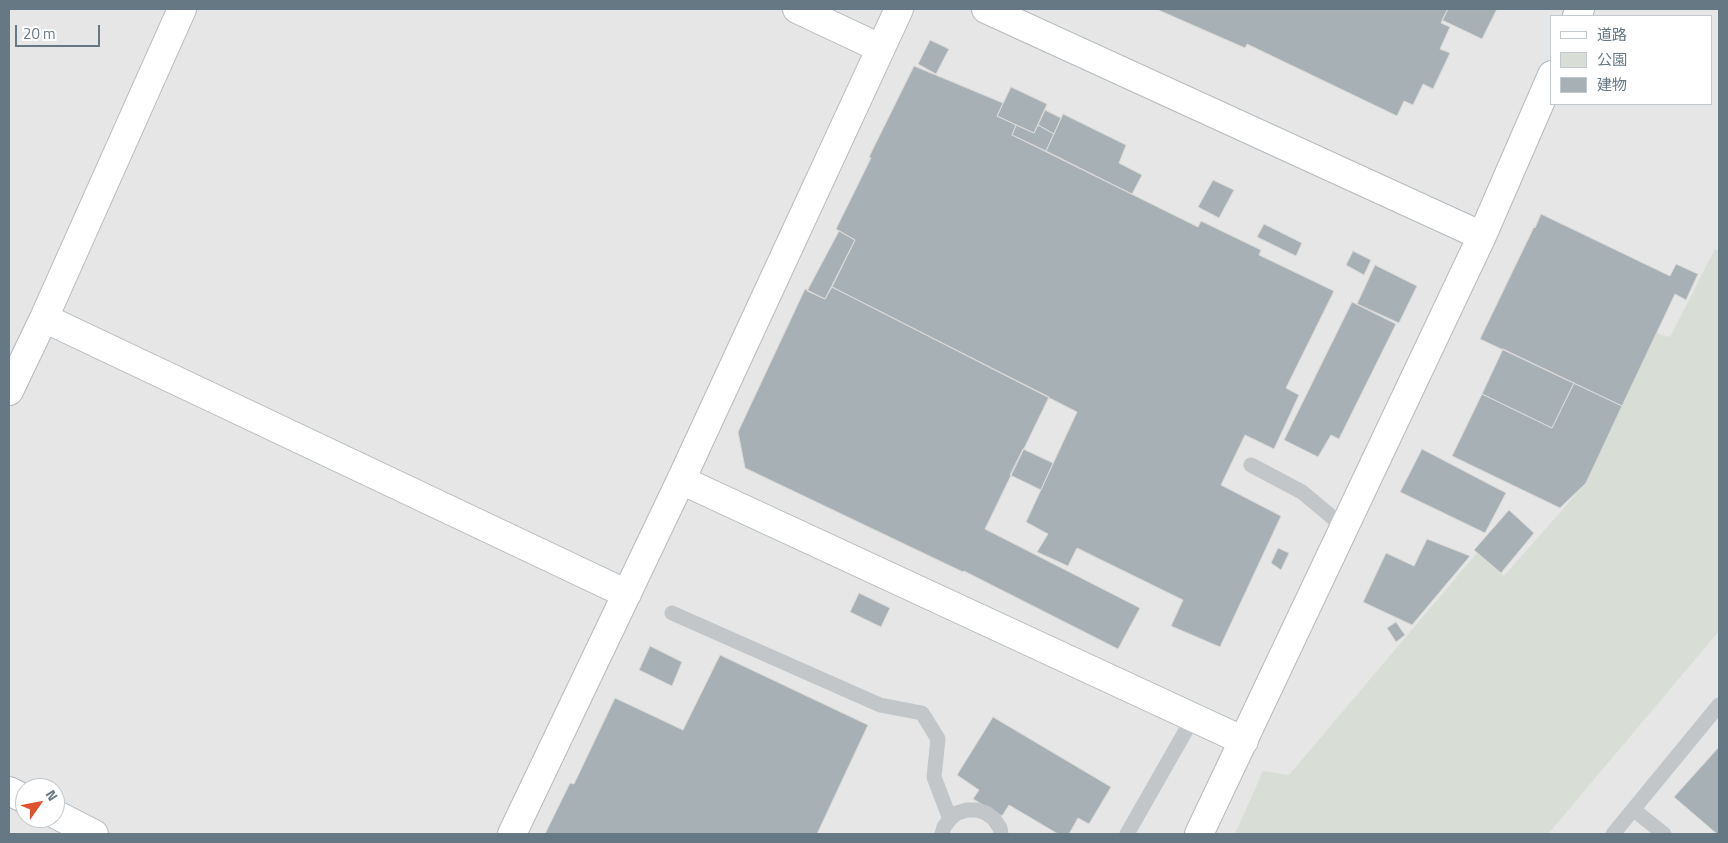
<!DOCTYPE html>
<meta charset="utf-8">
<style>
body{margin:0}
#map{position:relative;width:1728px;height:843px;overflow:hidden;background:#f7f7f4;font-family:"Titillium Web","Noto Sans JP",sans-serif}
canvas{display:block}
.frame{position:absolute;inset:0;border:10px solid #667884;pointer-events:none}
.legend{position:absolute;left:1550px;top:15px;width:162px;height:90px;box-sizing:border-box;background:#fff;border:1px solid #c2c9ce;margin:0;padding:6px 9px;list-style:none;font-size:15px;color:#667884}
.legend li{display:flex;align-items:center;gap:10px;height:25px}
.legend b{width:25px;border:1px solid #c2c9ce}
.north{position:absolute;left:15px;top:778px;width:50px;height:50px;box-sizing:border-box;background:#fff;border:1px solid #c2c9ce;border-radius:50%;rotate:57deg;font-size:14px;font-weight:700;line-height:20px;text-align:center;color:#667884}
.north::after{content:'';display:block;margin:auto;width:18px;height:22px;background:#e0522b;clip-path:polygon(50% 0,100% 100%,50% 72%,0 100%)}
.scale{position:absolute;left:15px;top:25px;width:85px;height:22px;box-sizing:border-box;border:2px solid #667884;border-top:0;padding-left:6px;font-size:15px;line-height:18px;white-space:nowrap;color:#667884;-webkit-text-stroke:4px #fff;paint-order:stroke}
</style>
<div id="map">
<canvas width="1728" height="843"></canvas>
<div class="frame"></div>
<ul class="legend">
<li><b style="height:6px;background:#fff"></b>道路</li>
<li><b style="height:14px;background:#d8ded5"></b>公園</li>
<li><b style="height:14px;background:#a7b0b5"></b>建物</li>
</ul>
<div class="north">N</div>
<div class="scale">20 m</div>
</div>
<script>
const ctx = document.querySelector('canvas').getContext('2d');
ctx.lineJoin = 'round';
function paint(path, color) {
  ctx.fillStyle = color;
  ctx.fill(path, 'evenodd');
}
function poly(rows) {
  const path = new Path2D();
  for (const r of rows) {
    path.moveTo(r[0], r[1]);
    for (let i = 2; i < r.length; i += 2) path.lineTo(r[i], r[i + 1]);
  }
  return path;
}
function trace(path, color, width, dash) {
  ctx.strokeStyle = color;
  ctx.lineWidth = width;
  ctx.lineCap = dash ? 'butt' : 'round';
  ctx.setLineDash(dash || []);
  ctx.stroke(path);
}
paint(poly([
 [9,9,1719,9,1719,834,9,834],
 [1552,16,1712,16,1712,104,1552,104],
 [25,788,55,788,55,818,25,818]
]), '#e5e6e5');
paint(poly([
 [1715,249,1719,251,1719,631,1548,834,1235,834,1263,771,1289,775,1477,553,1504,576,1586,483,1656,333,1670,337]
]), '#d8ded5');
const building = poly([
 [1156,9,1448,9,1441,23,1450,27,1440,49,1450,53,1433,89,1423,84,1413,105,1404,101,1397,116,1247,44,1245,48,1156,9],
 [1448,9,1497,9,1482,39,1442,20,1448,9],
 [930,40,949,49,936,74,918,64,930,40],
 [914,66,1003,103,997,116,1016,125,1012,135,1198,227,1201,221,1261,250,1259,255,1334,291,1286,388,1299,395,1274,449,1245,435,1221,485,1281,516,1220,647,1171,626,1183,600,1077,548,1068,566,1037,552,1048,534,1026,522,1077,412,832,287,855,240,836,229,871,158,869,157,914,66],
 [1011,87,1047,104,1034,133,997,116,1011,87],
 [1045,110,1061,118,1054,134,1038,125,1045,110],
 [1063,114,1126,145,1119,163,1142,175,1132,194,1046,151,1063,114],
 [1016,125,1034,133,1038,125,1054,134,1046,151,1012,135,1016,125],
 [1213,180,1234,190,1219,218,1198,207,1213,180],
 [1541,214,1670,276,1676,264,1698,274,1686,300,1675,294,1622,406,1480,339,1534,227,1535,228,1541,214],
 [1264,224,1302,243,1296,256,1257,237,1264,224],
 [839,231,855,240,825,299,807,291,839,231],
 [1353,251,1371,260,1364,275,1346,265,1353,251],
 [1375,265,1417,286,1399,323,1357,304,1375,265],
 [832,287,1049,397,985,529,1140,608,1118,649,964,571,963,572,745,468,738,432,805,289,825,299,832,287],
 [1352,302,1396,324,1339,439,1331,435,1318,457,1284,440,1352,302],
 [1503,349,1574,383,1552,428,1482,394,1503,349],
 [1574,383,1622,406,1586,483,1560,508,1452,456,1482,394,1552,428,1574,383],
 [1023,449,1053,463,1041,490,1010,475,1023,449],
 [1422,449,1506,493,1485,533,1400,492,1422,449],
 [1509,510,1534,533,1501,573,1474,550,1509,510],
 [1427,539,1470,556,1412,625,1363,602,1386,553,1414,566,1427,539],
 [1278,548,1289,553,1281,570,1271,563,1278,548],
 [859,593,890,608,881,627,850,612,859,593],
 [1396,622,1405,635,1396,642,1387,628,1396,622],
 [650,646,682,662,672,686,639,670,650,646],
 [720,655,868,725,817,834,545,834,570,783,574,784,615,698,683,730,720,655],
 [993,717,1111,787,1089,824,1078,818,1069,834,1058,834,1009,805,1002,816,973,799,979,790,957,775,993,717],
 [1719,747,1719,834,1717,834,1674,797,1719,747]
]);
paint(building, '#a7b0b5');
trace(building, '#d9d8d6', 1);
const secondary = poly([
 [797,9,880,48],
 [986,9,1482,236],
 [1577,16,1580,9],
 [44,318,627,594],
 [9,391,44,318,182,9],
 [681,480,1244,741],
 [9,791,25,799],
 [55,814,94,834],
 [512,834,681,480,899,9],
 [1199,834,1482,236,1552,75]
]);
trace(secondary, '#b4babe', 30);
trace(poly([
 [1251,465,1302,492,1345,528],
 [672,613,880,705,922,713,938,739,934,777,950,819],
 [1634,810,1664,834],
 [942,834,944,827,950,819,957,813,967,810,977,810,986,813,994,819,1000,828,1001,834],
 [1127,834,1193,718],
 [1613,834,1719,705]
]), '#c2c6c9', 15);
trace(secondary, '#fff', 28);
</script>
